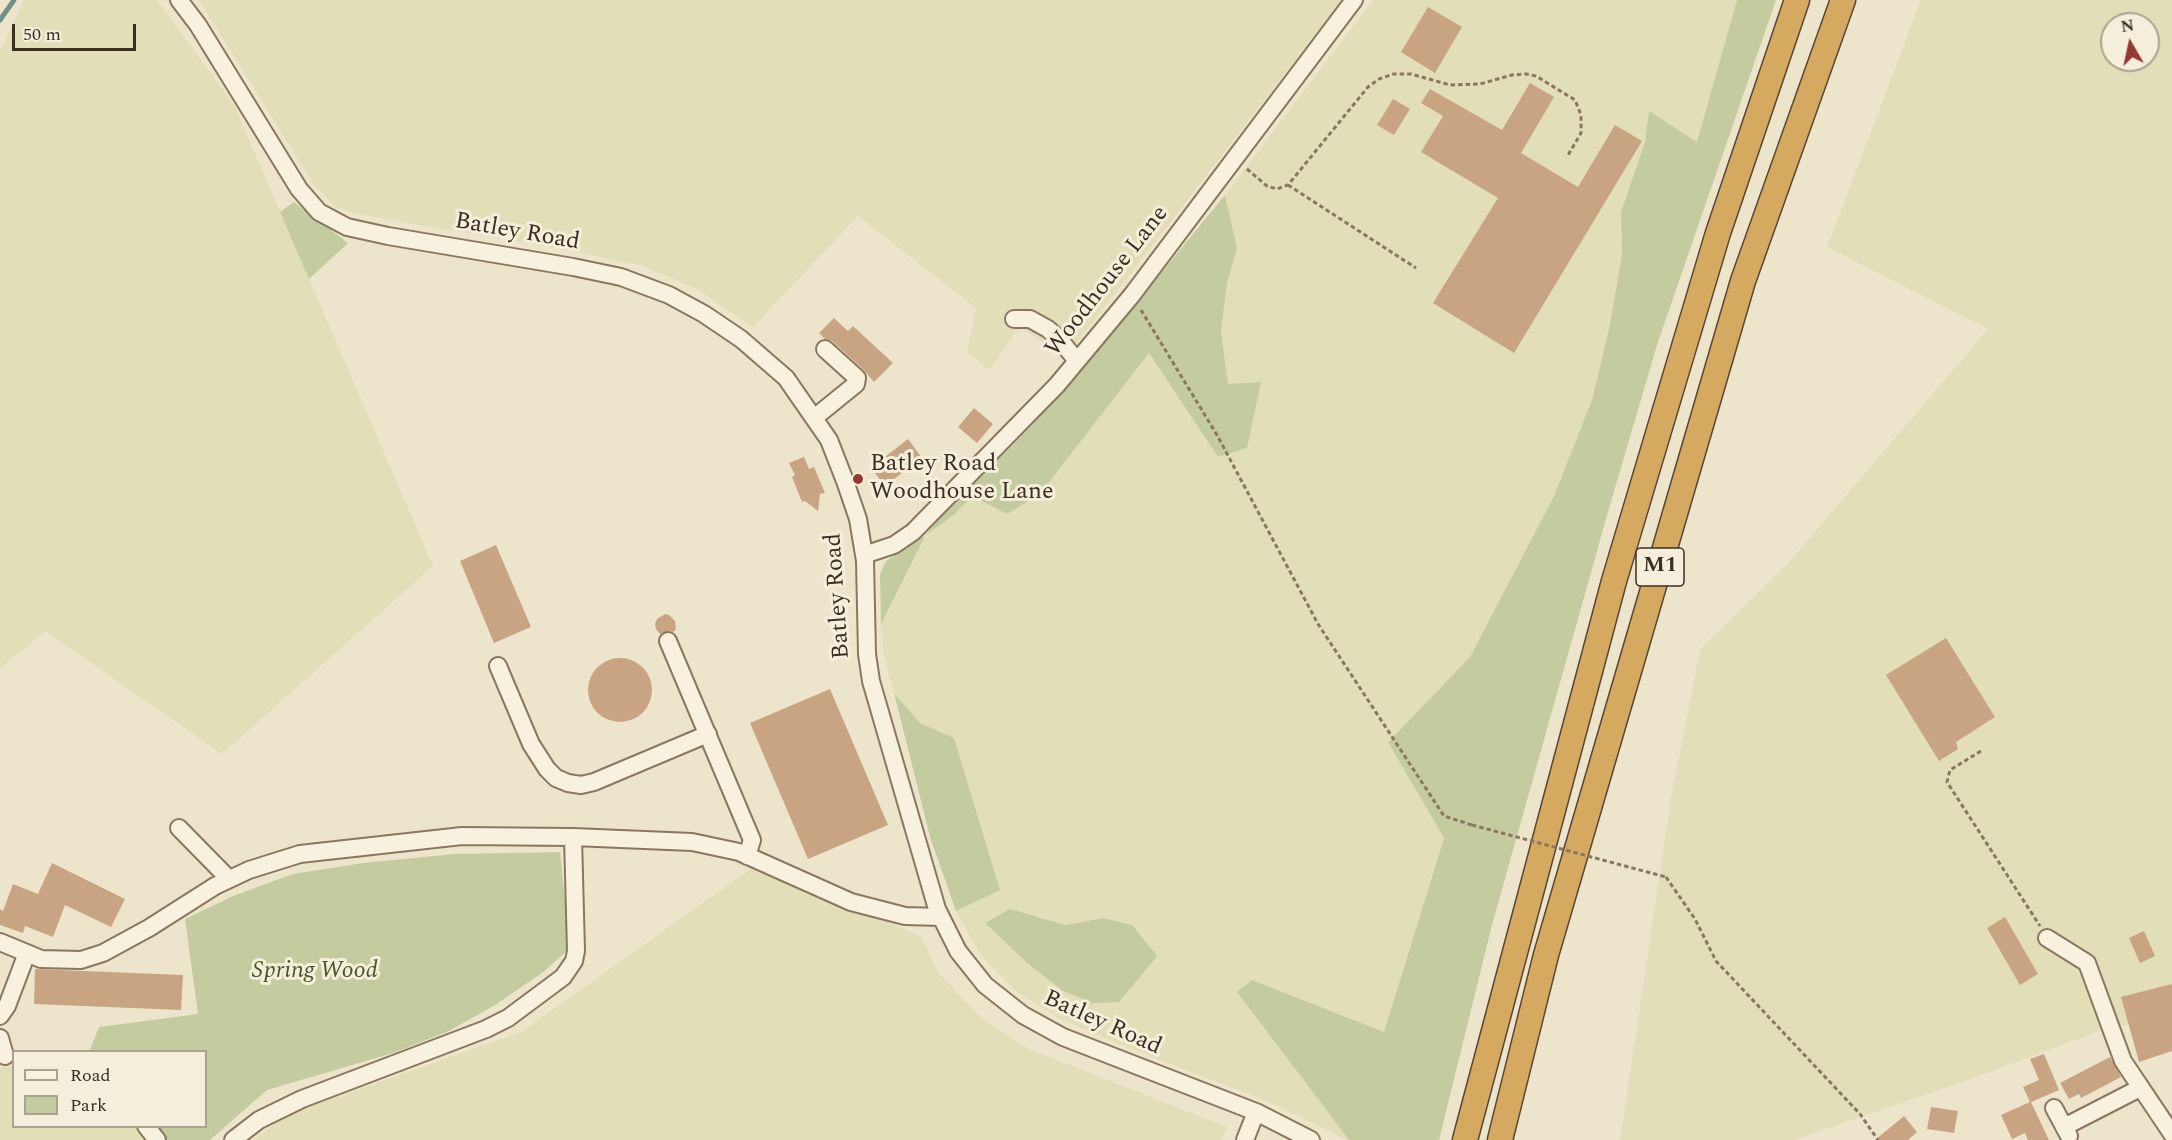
<!DOCTYPE html>
<style>
body{margin:0}
#map{position:relative;width:2172px;height:1140px;overflow:hidden;background:#ede5cb;font-family:Spectral,serif}
canvas{display:block}
.legend{position:absolute;left:12px;top:1050px;width:195px;height:78px;box-sizing:border-box;background:#f5eeda;border:2px solid #aba290;margin:0;padding:8px 10px;list-style:none;font-size:18px;color:#3b2f22}
.legend li{display:flex;align-items:center;gap:12px;height:30px}
.legend b{width:30px;border:2px solid #aba290}
.north{position:absolute;left:2100px;top:12px;width:60px;height:60px;box-sizing:border-box;background:#f5eeda;border:2px solid #aba290;border-radius:50%;rotate:351deg;font-size:16px;font-weight:700;line-height:24px;text-align:center;color:#3b2f22}
.north::after{content:'';display:block;margin:auto;width:21px;height:27px;background:#953732;clip-path:polygon(50% 0,100% 100%,50% 72%,0 100%)}
.scale{position:absolute;left:12px;top:24px;width:124px;height:27px;box-sizing:border-box;border:3px solid #3b2f22;border-top:0;padding-left:8px;font-size:18px;line-height:21px;white-space:nowrap;color:#3b2f22;-webkit-text-stroke:4px #f5eeda;paint-order:stroke}
</style>
<div id="map">
<canvas width="2172" height="1140"></canvas>
<ul class="legend">
<li><b style="height:8px;background:#f8f1de"></b>Road</li>
<li><b style="height:16px;background:#c4cb9e"></b>Park</li>
</ul>
<div class="north">N</div>
<div class="scale">50 m</div>
</div>
<script>
const ctx = document.querySelector('canvas').getContext('2d');
ctx.lineJoin = 'round';
function paint(path, color) {
  ctx.fillStyle = color;
  ctx.fill(path, 'evenodd');
}
function poly(rows) {
  const path = new Path2D();
  for (const r of rows) {
    if (r.length === 3) {
      path.moveTo(r[0] + r[2], r[1]);
      path.arc(r[0], r[1], r[2], 0, 2 * Math.PI);
      continue;
    }
    path.moveTo(r[0], r[1]);
    for (let i = 2; i < r.length; i += 2) path.lineTo(r[i], r[i + 1]);
  }
  return path;
}
function trace(path, color, width, dash) {
  ctx.strokeStyle = color;
  ctx.lineWidth = width;
  ctx.lineCap = dash ? 'butt' : 'round';
  ctx.setLineDash(dash || []);
  ctx.stroke(path);
}
function write(font, color, halo, rows, align = 'center') {
  ctx.font = font + ' Spectral,serif';
  ctx.lineWidth = 6;
  ctx.setLineDash([]);
  ctx.textBaseline = 'middle';
  ctx.strokeStyle = halo;
  ctx.fillStyle = color;
  for (const [text, x, y, turn = 0] of rows) {
    ctx.save();
    ctx.translate(x, y);
    ctx.rotate((+turn || 0) * Math.PI / 180);
    ctx.textAlign = isNaN(turn) ? turn : align;
    if (halo) ctx.strokeText(text, 0, 0);
    ctx.fillText(text, 0, 0);
    ctx.restore();
  }
}
paint(poly([
 [24,0,157,0,234,105,433,566,222,754,45,631,0,669,0,52],
 [199,0,1342,0,1066,357,1020,327,989,370,967,352,976,308,858,216,753,327,697,289,643,266,573,251,357,214,334,206,314,185],
 [1373,0,1737,0,1697,142,1649,111,1645,142,1621,212,1622,255,1609,329,1592,400,1554,496,1470,657,1388,741,1444,838,1384,1032,1252,980,1237,992,1349,1140,1347,1140,1267,1101,1113,1042,1057,1017,1017,992,981,956,956,911,1000,890,954,738,920,723,894,693,884,657,881,624,925,536,955,514,972,495,1040,494,1149,353,1218,457,1261,383,1228,385,1221,331,1227,283,1237,248,1225,195],
 [1040,916,1066,925,1103,918,1092,1003,1063,991,1026,962,985,923],
 [1921,0,2172,0,2172,1015,2099,1031,1968,1080,1794,1140,1620,1140,1672,792,1700,650,1791,560,1988,329,1827,247],
 [2112,24,2148,24,2148,60,2112,60],
 [752,868,921,936,938,972,979,1016,1029,1049,1227,1127,1221,1140,254,1140,284,1116,521,1032],
 [13,1066,14,1126,146,1127,158,1140,0,1140,0,1068]
]), '#e2deb8');
paint(poly([
 [1737,0,1776,0,1657,345,1608,512,1492,925,1439,1140,1349,1140,1237,992,1252,980,1384,1032,1444,838,1388,742,1470,657,1554,496,1592,400,1609,329,1622,255,1621,212,1645,142,1649,111,1697,142],
 [1225,195,1237,248,1227,283,1221,331,1228,384,1261,382,1247,448,1218,457,1149,353,1040,494,1007,514,972,496,955,514,925,536,881,624,880,574,886,561,925,536,949,507,1013,445,1065,390],
 [294,202,348,243,309,279,280,212],
 [894,693,920,723,954,738,1000,890,956,911,930,837],
 [560,852,570,948,542,973,495,1005,449,1031,393,1053,267,1090,210,1140,158,1140,146,1127,206,1126,206,1052,89,1052,99,1027,198,1014,185,919,233,896,293,874,363,863,454,854],
 [1010,909,1066,925,1103,918,1132,925,1157,956,1119,1002,1092,1003,1063,991,1026,962,985,923]
]), '#c4cb9e');
trace(poly([
 [0,20,14,0]
]), '#71908a', 5);
paint(poly([
 [1428,7,1462,27,1435,73,1401,52],
 [1530,83,1554,97,1521,153,1578,187,1615,125,1642,141,1514,353,1433,303,1498,198,1421,152,1443,116,1421,103,1430,89,1502,130],
 [1393,99,1410,109,1394,135,1377,125],
 [834,318,848,331,853,326,893,363,874,382,864,370,832,341,825,339,819,333],
 [974,408,993,424,977,443,958,427],
 [908,439,922,458,885,486,875,473,885,465,881,460],
 [804,457,809,469,814,467,825,493,820,494,818,511,805,501,802,502,792,477,795,475,789,463],
 [496,545,531,627,494,643,460,561],
 [665,614,669,615,675,621,676,629,673,632,669,631,660,634,656,629,655,624,657,619],
 [1946,638,1995,717,1956,742,1958,749,1939,761,1886,675],
 [620,690,32],
 [830,689,888,825,808,859,750,723],
 [52,863,125,899,111,927,65,905,53,937,25,926,23,933,0,925,0,909,3,911,13,884,38,894],
 [2005,917,2038,974,2020,985,1987,928],
 [2144,931,2155,956,2140,963,2129,938],
 [35,969,183,975,181,1010,34,1004],
 [2172,984,2172,1051,2139,1062,2121,997],
 [2044,1054,2059,1090,2031,1102,2049,1140,2028,1140,2025,1133,2012,1139,2001,1115,2030,1102,2023,1087,2039,1080,2030,1059],
 [2110,1057,2121,1077,2081,1098,2079,1094,2069,1099,2060,1083],
 [1931,1107,1958,1111,1954,1133,1927,1129],
 [1904,1116,1917,1132,1908,1140,1875,1140]
]), '#c9a483');
const minor = poly([
 [179,0,198,25,299,189,319,212,347,227,388,236,573,267,621,277,669,295,704,314,741,339,786,378,829,440,845,481,858,519,865,561,867,654,871,681,937,909,958,951,985,985,1023,1015,1063,1037,1256,1112,1311,1140],
 [1014,319,1030,319,1048,329,1060,340,1077,361],
 [814,418,856,384,857,378,825,349],
 [864,555,894,545,913,532,1057,385,1132,295,1354,0],
 [668,641,752,840,747,856],
 [498,666,531,744,547,769,556,778,568,783,581,785,594,782,708,734],
 [179,828,229,879],
 [2047,938,2087,963,2123,1061,2172,1134],
 [0,942,41,959,81,960,103,953,149,928,215,886,249,870,300,854,462,836,573,837,692,842,739,852,851,902,905,916,941,917],
 [0,1016,7,1006,27,953],
 [0,1038,5,1056],
 [2054,1108,2069,1136],
 [146,1126,157,1140],
 [2064,1127,2140,1088],
 [233,1140,259,1120,302,1099,486,1029,508,1018,563,977,574,961,576,951,573,837],
 [1245,1140,1256,1112]
]);
const highway = poly([
 [1465,1140,1614,581,1718,233,1797,0],
 [1500,1140,1546,955,1743,281,1843,0]
]);
trace(minor, '#89785f', 20);
trace(highway, '#584633', 27);
trace(poly([
 [1247,169,1267,186,1277,189,1288,185,1368,87,1379,79,1393,74,1411,74,1450,85,1480,84,1512,75,1526,74,1536,76,1575,100,1581,115,1581,133,1567,157],
 [1288,185,1416,268],
 [1141,310,1217,435,1318,624,1444,816,1472,825],
 [1981,751,1950,770,1947,782,2040,926],
 [1666,877,1695,919,1716,961,1860,1114,1878,1140]
]), '#89785f', 3, [4.5, 3]);
trace(minor, '#f8f1de', 16);
trace(highway, '#d6a961', 24);
trace(poly([
 [1472,825,1666,877]
]), '#89785f', 3, [4.5, 3]);
for (const [x, y, r, color] of [
 [858,479,6,"#953732"]
]) {
  const dot = new Path2D();
  dot.arc(x, y, r, 0, 2 * Math.PI);
  ctx.fillStyle = color;
  ctx.fill(dot);
  trace(dot, '#f5eeda', 2);
}
for (const [x, y, w] of [
 [1660,567,48]
]) {
  const box = new Path2D();
  box.roundRect(x - w / 2, y - 19, w, 38, 4.5);
  ctx.fillStyle = '#f5eeda';
  ctx.fill(box);
  trace(box, '#3b2f22', 1.5);
}
write('bold 22px', '#3b2f22', null, [
 ["M1",1660,567]
]);
write('24px', '#3b2f22', '#f5eeda', [
 ["Batley Road",517,233,10],
 ["Woodhouse Lane",1108,282,-52],
 ["Batley Road",839,596,-94],
 ["Batley Road",1102,1024,24]
]);
write('24px', '#3b2f22', '#f5eeda', [
 ["Batley Road",870,465],
 ["Woodhouse Lane",870,493]
], 'left');
write('italic 24px', '#48562a', '#f5eeda', [
 ["Spring Wood",315,972]
]);
</script>
